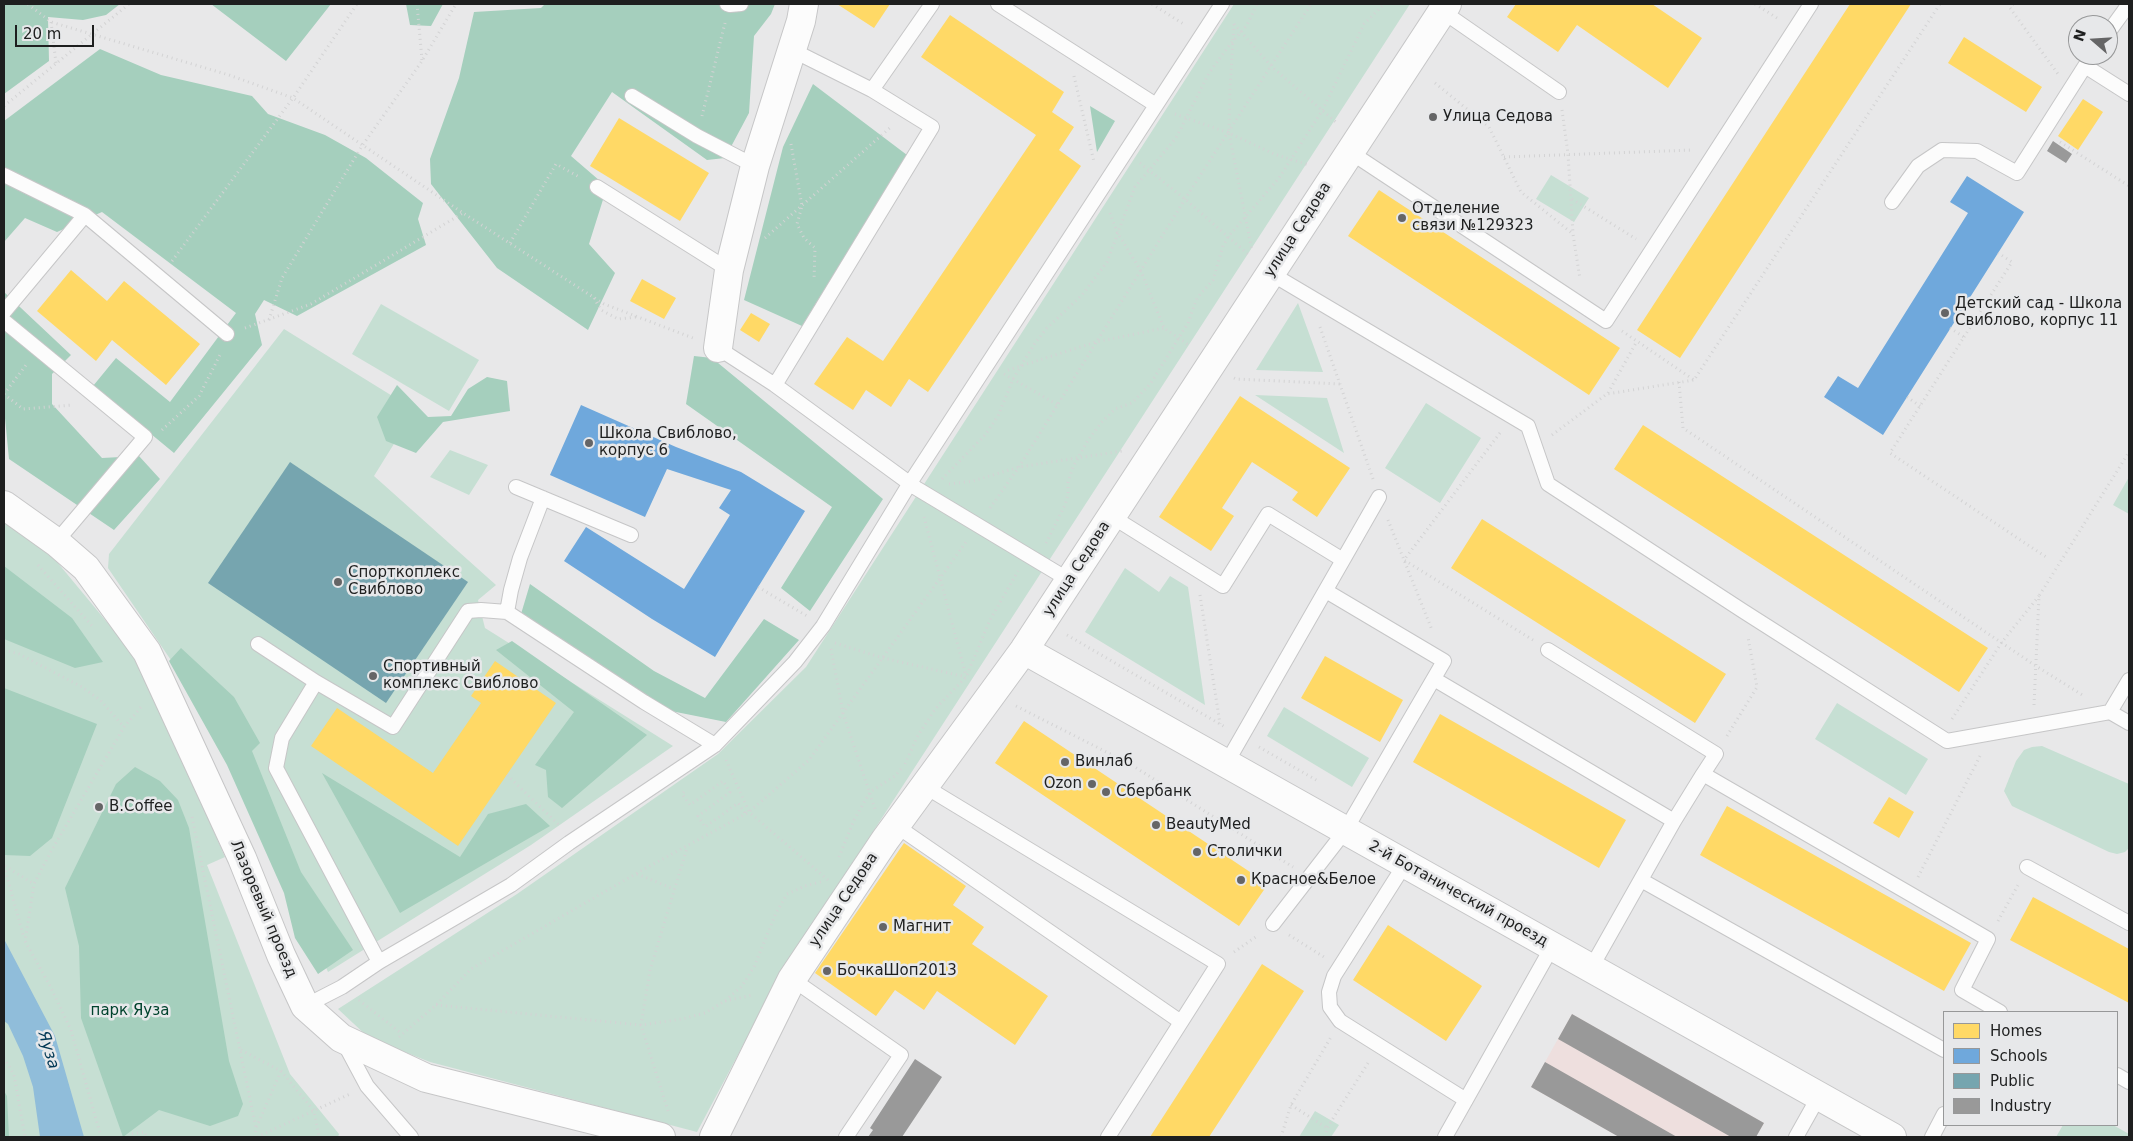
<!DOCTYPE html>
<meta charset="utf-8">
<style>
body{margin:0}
#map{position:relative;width:2133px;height:1141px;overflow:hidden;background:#e8e8e9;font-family:"DejaVu Sans",sans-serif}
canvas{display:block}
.frame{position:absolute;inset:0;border:5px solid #1e1f1f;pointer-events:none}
.legend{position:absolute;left:1943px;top:1011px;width:175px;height:115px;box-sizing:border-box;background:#e7e8ea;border:1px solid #979899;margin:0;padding:6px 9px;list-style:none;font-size:15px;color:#1e1f1f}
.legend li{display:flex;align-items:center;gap:10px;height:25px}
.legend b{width:25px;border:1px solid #979899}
.north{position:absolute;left:2068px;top:15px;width:50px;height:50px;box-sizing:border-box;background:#e7e8ea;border:1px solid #979899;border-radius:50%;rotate:289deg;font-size:14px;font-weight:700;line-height:20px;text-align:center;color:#1e1f1f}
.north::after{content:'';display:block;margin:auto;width:18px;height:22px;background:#656566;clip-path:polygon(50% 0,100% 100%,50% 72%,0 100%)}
.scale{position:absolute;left:15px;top:25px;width:79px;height:22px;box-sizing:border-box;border:2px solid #1e1f1f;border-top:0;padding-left:6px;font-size:15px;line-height:18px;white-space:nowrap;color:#1e1f1f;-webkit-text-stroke:4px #e7e8ea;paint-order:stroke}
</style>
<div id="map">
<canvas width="2133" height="1141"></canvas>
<div class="frame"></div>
<ul class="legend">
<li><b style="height:14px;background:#ffd966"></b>Homes</li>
<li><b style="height:14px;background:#6fa8dc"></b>Schools</li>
<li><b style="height:14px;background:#76a5af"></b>Public</li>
<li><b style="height:14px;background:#999"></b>Industry</li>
</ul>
<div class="north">N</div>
<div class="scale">20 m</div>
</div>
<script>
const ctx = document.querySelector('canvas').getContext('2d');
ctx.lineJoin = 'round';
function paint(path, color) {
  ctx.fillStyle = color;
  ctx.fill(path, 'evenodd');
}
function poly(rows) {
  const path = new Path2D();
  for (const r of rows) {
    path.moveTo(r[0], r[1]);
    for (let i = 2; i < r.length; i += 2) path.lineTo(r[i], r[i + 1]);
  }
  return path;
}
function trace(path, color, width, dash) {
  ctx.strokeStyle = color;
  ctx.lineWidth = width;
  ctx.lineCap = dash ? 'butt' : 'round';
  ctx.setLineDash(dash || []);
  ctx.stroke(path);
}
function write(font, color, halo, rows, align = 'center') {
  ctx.font = font + ' "DejaVu Sans",sans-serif';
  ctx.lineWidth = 5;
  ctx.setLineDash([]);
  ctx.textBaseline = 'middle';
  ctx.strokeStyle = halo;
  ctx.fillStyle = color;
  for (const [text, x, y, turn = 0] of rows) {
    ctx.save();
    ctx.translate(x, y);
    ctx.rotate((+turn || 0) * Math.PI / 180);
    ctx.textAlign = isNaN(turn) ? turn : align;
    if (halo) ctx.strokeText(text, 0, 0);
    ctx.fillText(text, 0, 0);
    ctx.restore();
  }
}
paint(poly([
 [1572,1014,1764,1123,1756,1137,1619,1137,1531,1087]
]), '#eedfde');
paint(poly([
 [1234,4,1410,4,782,972,697,1132,430,1062,369,1038,338,1009,517,894,718,754,806,667],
 [1551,175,1589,198,1574,222,1536,199],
 [1298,303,1323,372,1256,370],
 [381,304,479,360,449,411,352,354],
 [284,329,415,410,374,476,496,585,478,600,485,628,673,746,531,845,328,972,231,748,108,568,109,554],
 [1255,395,1327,398,1344,453],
 [1426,403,1481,438,1440,503,1385,468],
 [450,450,488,465,469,495,430,477],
 [2129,477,2129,514,2113,505],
 [4,516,38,539,140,662,225,857,207,865,290,1074,339,1134,338,1137,4,1137],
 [1125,568,1159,592,1170,576,1188,587,1205,705,1085,632],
 [1837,703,1928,759,1906,795,1815,739],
 [1284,707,1369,758,1352,787,1267,736],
 [2042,746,2129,784,2129,848,2125,852,2117,854,2109,852,2012,806,2004,791,2016,761,2024,750,2032,747],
 [1315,1111,1339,1125,1331,1137,1299,1137],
 [2063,1125,2113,1125,2129,1134,2129,1137,2056,1137]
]), '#c6dfd3');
paint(poly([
 [4,4,120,4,106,15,83,20,48,17,49,61,4,94],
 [211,4,331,4,286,61],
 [406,4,443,4,431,26,410,25],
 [545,4,775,4,771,14,754,36,749,113,725,158,707,160,612,92,571,156,607,187,589,244,615,273,588,330,497,268,431,184,430,159,459,78,474,12,541,8],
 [100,49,161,75,252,96,268,114,325,135,366,158,423,203,418,219,426,245,297,316,264,300,255,314,262,345,174,453,93,386,116,358,170,402,236,313,102,212,57,232,25,218,4,242,4,121],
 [813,84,907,155,802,326,744,300,783,147],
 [1090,106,1115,121,1097,152],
 [4,292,71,355,52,374,52,404,102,458,139,456,160,479,114,530,9,459,4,408],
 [694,356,712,358,883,499,810,611,781,588,832,507,686,404],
 [487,377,507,381,510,411,443,422,416,453,386,441,377,417,397,385,428,417,451,416,468,389],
 [4,566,72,618,103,662,75,668,4,639],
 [530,584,654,671,705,698,764,619,799,640,726,722,671,711,521,614],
 [512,641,647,735,562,808,548,797,546,770,535,765,574,712,496,650],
 [181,648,234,697,260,743,252,751,301,872,353,950,318,974,295,938,284,893,227,765,169,661],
 [4,688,97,724,52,838,30,856,4,855],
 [135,767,160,781,178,800,189,828,229,1061,243,1104,238,1116,210,1126,159,1110,123,1137,81,1018,79,946,65,888,116,784],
 [322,773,460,857,488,814,526,804,550,826,400,913],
 [4,1091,7,1096,9,1137,4,1137]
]), '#a5cfbd');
paint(poly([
 [4,939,55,1036,84,1137,40,1137,33,1087,23,1056,8,1024,4,1021]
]), '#90bdda');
paint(poly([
 [837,4,890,4,874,28],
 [1516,4,1652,4,1702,38,1668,88,1577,25,1558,52,1507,17],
 [1850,4,1911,4,1680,358,1637,330],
 [950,15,1064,92,1052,112,1074,127,1059,150,1081,166,928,392,909,379,891,407,866,390,853,410,814,384,847,337,883,361,1036,135,921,57],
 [1964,37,2042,87,2026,112,1948,63],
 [2083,99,2103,112,2078,150,2058,136],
 [619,118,709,173,680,221,590,166],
 [1379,190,1620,348,1589,395,1348,236],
 [71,270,107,301,124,281,200,344,166,385,112,340,96,361,37,311],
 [642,279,676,298,664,319,630,301],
 [751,313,770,324,759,342,740,330],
 [1240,396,1350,468,1317,517,1292,500,1298,492,1252,462,1222,508,1234,516,1211,551,1159,517],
 [1643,425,1988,648,1959,692,1614,469],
 [1482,519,1726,674,1695,723,1451,568],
 [1325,656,1403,700,1380,742,1301,698],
 [495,661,556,703,458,846,311,746,337,708,433,773,481,703,471,696],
 [1440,714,1626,820,1599,868,1413,762],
 [1024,721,1268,884,1239,926,995,763],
 [1889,797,1914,812,1899,838,1873,823],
 [1727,806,1971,943,1944,991,1700,855],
 [904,843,966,886,953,905,984,927,972,944,1048,996,1015,1045,937,991,924,1010,895,990,876,1016,815,973],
 [2033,897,2129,949,2129,1003,2010,940],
 [1388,925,1482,986,1446,1041,1353,980],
 [1262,964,1304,991,1209,1137,1150,1137]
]), '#ffd966');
paint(poly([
 [1967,176,2024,212,1883,435,1824,397,1838,376,1858,388,1968,213,1950,202],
 [581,405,676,447,741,472,805,511,715,657,652,619,564,561,586,527,684,589,730,515,719,508,731,490,667,469,645,517,550,475]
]), '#6fa8dc');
paint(poly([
 [290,462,468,582,386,703,208,583]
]), '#76a5af');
paint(poly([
 [2053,141,2072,154,2066,163,2047,151],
 [1572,1014,1764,1123,1756,1137,1731,1137,1558,1039],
 [915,1059,942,1077,902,1137,868,1137,873,1130,870,1128],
 [1545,1062,1677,1137,1619,1137,1531,1087]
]), '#999');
const service = poly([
 [727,4,730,5,741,4],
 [998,4,1156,105],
 [1442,11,1559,92],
 [2108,33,2129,4],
 [792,50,872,90,932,127,775,385,916,488,1069,580],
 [2093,55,2085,66,2129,94],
 [872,90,932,4],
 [632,96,697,136,755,166],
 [1350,152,1606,321,1811,4],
 [4,175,85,215],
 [597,187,729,270],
 [1892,202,1918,166,1942,150,1977,151,2017,173,2085,66],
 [1270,273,1528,426,1548,484,1743,611,1947,741,2110,712,2129,723],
 [4,312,85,215,227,334],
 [4,321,145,437,56,542],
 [718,348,775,385],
 [516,487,631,535],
 [1111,516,1223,586,1268,514,1343,560,1379,497],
 [507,612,511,590,520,558,543,498],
 [258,644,316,682,393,727,468,611,481,610,507,612,644,702,715,745],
 [1548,650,1716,754,1703,774],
 [1434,679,1674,821],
 [316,682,282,738,276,768,379,962],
 [2110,712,2129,680],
 [1226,764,1343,560],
 [924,786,1218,964,1108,1137],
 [895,825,1181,1022],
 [1405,864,1334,976,1329,992,1330,1007,1340,1021,1466,1100],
 [2027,867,2129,923],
 [1641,880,1944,1050],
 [1273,924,1345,831,1444,661,1326,591],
 [1591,968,1674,821,1703,774,1988,939,1962,990,2000,1012],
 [792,979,901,1055,846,1137],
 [305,1006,342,987,379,962,511,885,569,843,715,745,795,662,823,626,910,483,1222,4],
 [344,1043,367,1086,411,1137],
 [2117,1075,2129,1082],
 [1445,1137,1552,947],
 [1796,1137,1819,1096],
 [1932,1137,1944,1114]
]);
const minor = poly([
 [718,348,729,270,755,166,801,21,804,4],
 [4,505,56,542,86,568,147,652,242,858,281,955,305,1006,341,1038,426,1078,661,1137],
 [1024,650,1892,1137],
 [714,1137,792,979,885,840,1024,650,1447,4]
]);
trace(service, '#c6c6c7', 16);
trace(minor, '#c6c6c7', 30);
trace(poly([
 [28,4,51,22,229,75,293,98,463,213,604,304,693,338],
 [417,4,422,60],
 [1152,4,1185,25],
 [1755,4,1777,18],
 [2013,4,2010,8,2058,74],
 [51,22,56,63],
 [1234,24,1230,88,1229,133,1252,251],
 [1234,24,1272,67,1338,124],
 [1074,76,1094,162],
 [1435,83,1489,127,1521,192,1573,234,1580,279],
 [4,106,129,4],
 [1562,110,1568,154,1573,234],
 [1175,114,1229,133,1274,154,1309,165],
 [702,116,725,23],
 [2060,142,2129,186],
 [791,144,802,206,797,224,804,238,815,248,814,280],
 [1504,157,1693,150],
 [1140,163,1185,199,1250,256],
 [1572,199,1636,239],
 [1110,213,1117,232,1141,271,1164,328,1190,346],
 [765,238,892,126],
 [510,243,556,164,581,178],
 [172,261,293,98,357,4],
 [594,298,601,310,618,319,637,317],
 [269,320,282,278,362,146,422,61,456,4],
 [1320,327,1373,479],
 [245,328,311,304,463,213],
 [1950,328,1964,337,1890,453,2046,557],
 [1622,331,1694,380,1940,4],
 [1964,337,2012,262,1998,253],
 [1008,370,1096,342,1164,328],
 [1004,374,1058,405],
 [1234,378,1236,379,1340,384],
 [1679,382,1683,428,2036,666,2084,696],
 [1608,393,1637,341],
 [4,394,23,409,73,405],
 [4,394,26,365],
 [1907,397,1920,406],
 [162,430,199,396,221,353],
 [1500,433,1404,560,1533,640],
 [1552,435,1607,394,1694,380],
 [942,479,985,435,998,416,1013,379,1035,343,1047,328,1082,295,1107,262,1135,187,1176,138,1209,73,1228,47,1247,25,1257,4],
 [949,484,973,481,1019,467,1122,451],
 [990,508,1019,467,1185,199,1311,4],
 [924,517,966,676],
 [1388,520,1432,630],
 [1046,543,1065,505,1068,494,1068,482,1073,467,1088,440,1101,423,1115,409,1132,403,1151,383,1188,323,1197,298,1213,280,1223,246,1228,237,1279,178,1322,111,1364,24,1384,4],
 [38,565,93,627],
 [758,587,807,616],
 [1200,595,1220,724],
 [1067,635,1225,727],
 [835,643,883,658,966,677],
 [831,649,843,713,875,809],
 [4,650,19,654,82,687,100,700,124,727],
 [2034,705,2039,596,2129,452],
 [1016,706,1130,764,1293,867],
 [1952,719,2002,642,2039,596],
 [1727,736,1757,687,1748,637],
 [1259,747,1318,781],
 [726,760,749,812,828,880],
 [905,764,917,737,936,708,966,677,990,620,1018,571],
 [507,775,559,825],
 [684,792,682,794,690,805,723,781,730,792,698,816,705,827,738,803,745,813],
 [192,817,256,1128],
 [839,857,854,820,870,792,895,776,901,769],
 [4,866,24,938],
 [5,866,34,884],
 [637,874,674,889],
 [1918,877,1980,756],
 [1998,921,2018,885],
 [1289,935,1324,957],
 [1234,952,1257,936],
 [359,1000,402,1034],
 [725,1001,753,995],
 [436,1005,641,1025,682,1019,705,1013,725,1001,742,986,754,967,776,913,787,894,805,886,824,881],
 [399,1037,436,1005,471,969,637,873,749,812,809,760,966,542],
 [241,1050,281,1071,314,1111,319,1137],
 [4,1058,14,1075,25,1137],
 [1291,1105,1327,1128],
 [668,1111,641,1025,650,970,687,848],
 [101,1137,71,1030,50,986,25,941,34,884,50,853,124,727,142,706],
 [130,1137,130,1134,145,1132,146,1137],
 [255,1137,256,1128,281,1071],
 [257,1137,350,1094],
 [1281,1137,1291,1105,1331,1037],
 [1325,1137,1327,1128,1368,1063]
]), '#d3d3d4', 3, [1, 4]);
trace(service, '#fcfcfc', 14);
trace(minor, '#fcfcfc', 28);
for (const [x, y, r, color] of [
 [1433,117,5,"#656566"],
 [1402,218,5,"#656566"],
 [1945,313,5,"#656566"],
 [589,443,5,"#656566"],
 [338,582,5,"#656566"],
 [373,676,5,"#656566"],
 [1065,762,5,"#656566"],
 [1092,784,5,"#656566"],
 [1106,792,5,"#656566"],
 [99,807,5,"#656566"],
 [1156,825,5,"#656566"],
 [1197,852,5,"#656566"],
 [1241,880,5,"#656566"],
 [883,927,5,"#656566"],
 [827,971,5,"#656566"]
]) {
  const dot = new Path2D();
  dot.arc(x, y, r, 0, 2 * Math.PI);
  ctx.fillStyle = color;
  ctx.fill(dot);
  trace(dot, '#e7e8ea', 2);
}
write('15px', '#1e1f1f', '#e7e8ea', [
 ["Улица Седова",1443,117],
 ["Отделение",1412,209],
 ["связи №129323",1412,226],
 ["Детский сад - Школа",1955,304],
 ["Свиблово, корпус 11",1955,321],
 ["Школа Свиблово,",599,434],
 ["корпус 6",599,451],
 ["Спорткоплекс",348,573],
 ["Свиблово",348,590],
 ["Спортивный",383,667],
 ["комплекс Свиблово",383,684],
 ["Винлаб",1075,762],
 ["Ozon",1082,784,"right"],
 ["Сбербанк",1116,792],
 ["B.Coffee",109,807],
 ["BeautyMed",1166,825],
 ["Столички",1207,852],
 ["Красное&Белое",1251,880],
 ["Магнит",893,927],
 ["БочкаШоп2013",837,971]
], 'left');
write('15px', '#1e1f1f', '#e7e8ea', [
 ["улица Седова",1298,230,-57],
 ["улица Седова",1077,569,-57],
 ["2-й Ботанический проезд",1458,894,29],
 ["улица Седова",844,900,-56],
 ["Лазоревый проезд",263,909,67]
]);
write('15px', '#00432d', '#e7e8ea', [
 ["парк Яуза",130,1011]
]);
write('italic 16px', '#033956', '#e7e8ea', [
 ["Яуза",48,1050,73]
]);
</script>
